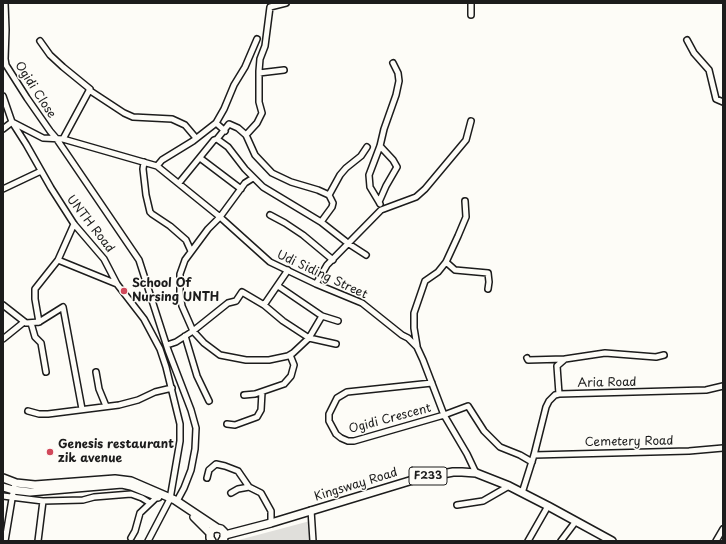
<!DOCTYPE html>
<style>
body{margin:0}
#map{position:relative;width:726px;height:544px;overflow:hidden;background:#fdfcf7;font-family:"Playpen Sans",sans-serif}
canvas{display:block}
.frame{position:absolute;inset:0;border:4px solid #1c1c1c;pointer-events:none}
</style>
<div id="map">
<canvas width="726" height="544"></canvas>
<div class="frame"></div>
</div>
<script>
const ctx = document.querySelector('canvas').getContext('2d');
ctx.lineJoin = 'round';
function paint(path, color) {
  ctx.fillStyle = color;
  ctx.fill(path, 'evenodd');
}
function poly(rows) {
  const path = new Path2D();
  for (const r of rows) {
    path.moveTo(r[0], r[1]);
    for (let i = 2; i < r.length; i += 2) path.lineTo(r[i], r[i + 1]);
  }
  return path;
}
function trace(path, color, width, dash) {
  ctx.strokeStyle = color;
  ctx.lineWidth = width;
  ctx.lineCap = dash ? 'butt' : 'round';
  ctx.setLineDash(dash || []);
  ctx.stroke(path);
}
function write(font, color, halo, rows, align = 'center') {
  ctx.font = font + ' "Playpen Sans",sans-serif';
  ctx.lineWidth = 3;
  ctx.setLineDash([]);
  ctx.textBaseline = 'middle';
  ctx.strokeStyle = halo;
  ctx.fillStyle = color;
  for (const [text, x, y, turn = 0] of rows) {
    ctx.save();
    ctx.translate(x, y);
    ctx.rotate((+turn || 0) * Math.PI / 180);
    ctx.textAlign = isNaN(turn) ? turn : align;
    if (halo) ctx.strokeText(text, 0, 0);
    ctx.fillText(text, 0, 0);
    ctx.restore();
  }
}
paint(poly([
 [310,521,313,541,235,541]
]), '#e0dfdb');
const minor = poly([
 [5,3,6,30,5,59,6,65,27,98,50,131,56,138,139,260,168,350,191,410,196,428,195,449,191,470,184,488,177,501],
 [471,3,471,15],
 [687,40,694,53,709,70,716,99,723,102],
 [40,41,50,55,63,67,90,89,63,139],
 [259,73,284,70],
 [89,90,124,113,133,117,172,119,185,125,196,138],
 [3,96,12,122,26,144,51,188,74,224,104,259,117,284,144,319,160,349,166,367,180,424,180,441,170,499,148,541],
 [216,123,225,131],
 [3,129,12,122,43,138,63,139,157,166,220,217,270,262,316,284,362,303,402,335,408,338,417,347,423,360,444,415,467,454,476,473],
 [246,135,257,123,262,113,259,102,259,71,260,59,265,46,270,7,286,3],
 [217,139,228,147,245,169,263,187,321,222,349,244,366,255],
 [380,146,393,160,397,167,386,186,379,202,380,204],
 [200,158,241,189],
 [144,162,143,169,146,195,150,212,152,214,170,226,186,240,191,251],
 [157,166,162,160,193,141,216,123,224,109,234,85,245,67,257,39],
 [253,178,245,183,220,217,208,229,185,260,180,274,180,295,182,306,193,331,204,343,220,355,246,360,269,360,288,356,293,353,309,338,322,316],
 [179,183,214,140,217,139,229,124,238,128,246,135,255,155,272,173,291,182,318,190,329,195],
 [3,189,41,171],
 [379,202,370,187,369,175,380,146,384,129,396,95,399,81,398,73,393,63],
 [270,215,285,223,303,235,333,260],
 [321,222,332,207,333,203,329,195,340,175,346,168,361,156,367,147],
 [58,260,117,284],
 [446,262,455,270,488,273,489,282,488,289],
 [316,284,327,265,381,210,416,197,425,189,466,140,471,121],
 [278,286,322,316,338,321],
 [3,305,26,323,39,322,35,299,35,289,58,260,74,224],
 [264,305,288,270],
 [39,322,63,307,82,409],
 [31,323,35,337,41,343,46,372],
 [185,336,197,376,209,401],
 [3,339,24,322],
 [167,345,176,342,193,331,228,303,236,301,242,292,264,305,283,321,309,338,336,344],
 [417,346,414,328,414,313,425,281,438,272,446,262,458,236,466,217,465,201],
 [527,358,528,360,565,359],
 [96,372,99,389,106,406],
 [432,383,347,392,337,398,329,414,329,421,336,434,341,438,348,441,354,441,444,415,468,406,484,431,500,447,520,455,532,462],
 [559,394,557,366,565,359,605,353,656,357,664,355],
 [244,395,255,394,284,384,291,376,294,365,290,355],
 [28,411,39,414,48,414,119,405,138,400,155,392,172,388],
 [227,424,235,425,257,417,261,410,262,392],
 [534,455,689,451,723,448],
 [207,478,209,470,216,464,225,466,238,471,249,487,261,493,271,511,271,523],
 [231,493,238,489,249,487],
 [522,493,534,455,546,407,549,401,555,395,559,394,706,390,723,386],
 [3,496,43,501,38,541],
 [43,501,83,500,94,497,131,494,142,498,150,503],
 [457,505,483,501,509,486],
 [311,510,313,541],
 [131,538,135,531,140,513,159,495],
 [5,541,14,487],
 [528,541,548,506],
 [561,541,576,521],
 [716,541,723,529]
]);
const major = poly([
 [3,478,16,483,35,485,115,479,131,481,175,500,217,528],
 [3,487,13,490,30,492,122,484,131,486,158,497],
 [194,517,210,533],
 [225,535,271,523,416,479,453,472,462,472,476,473,509,486,548,506,612,541],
 [212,541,210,538,210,533,212,529,217,528,221,529,224,532,224,538,222,541]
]);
trace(minor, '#1c1c1c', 8);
trace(major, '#1c1c1c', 10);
trace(minor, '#fdfcf7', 5);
trace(major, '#fdfcf7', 7);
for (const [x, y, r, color] of [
 [124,291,4,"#d1495b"],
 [50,452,4,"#d1495b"]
]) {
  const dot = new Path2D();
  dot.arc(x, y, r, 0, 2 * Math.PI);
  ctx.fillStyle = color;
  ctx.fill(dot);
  trace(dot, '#fdfcf7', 1.5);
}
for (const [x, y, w] of [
 [428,476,38]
]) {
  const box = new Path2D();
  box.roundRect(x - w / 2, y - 9, w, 18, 3);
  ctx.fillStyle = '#fdfcf7';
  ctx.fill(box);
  trace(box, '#1c1c1c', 1);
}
write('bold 11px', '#1c1c1c', null, [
 ["F233",428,476]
]);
write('12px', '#1c1c1c', '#fdfcf7', [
 ["Ogidi Close",35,90,57],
 ["UNTH Road",90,224,52],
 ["Udi Siding Street",322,275,25],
 ["Aria Road",607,383,-1],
 ["Ogidi Crescent",390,419,-15],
 ["Cemetery Road",629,442,-1],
 ["Kingsway Road",356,485,-17]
]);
write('bold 12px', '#1c1c1c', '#fdfcf7', [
 ["School Of",132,284],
 ["Nursing UNTH",132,298],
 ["Genesis restaurant",58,445],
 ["zik avenue",58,459]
], 'left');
</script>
